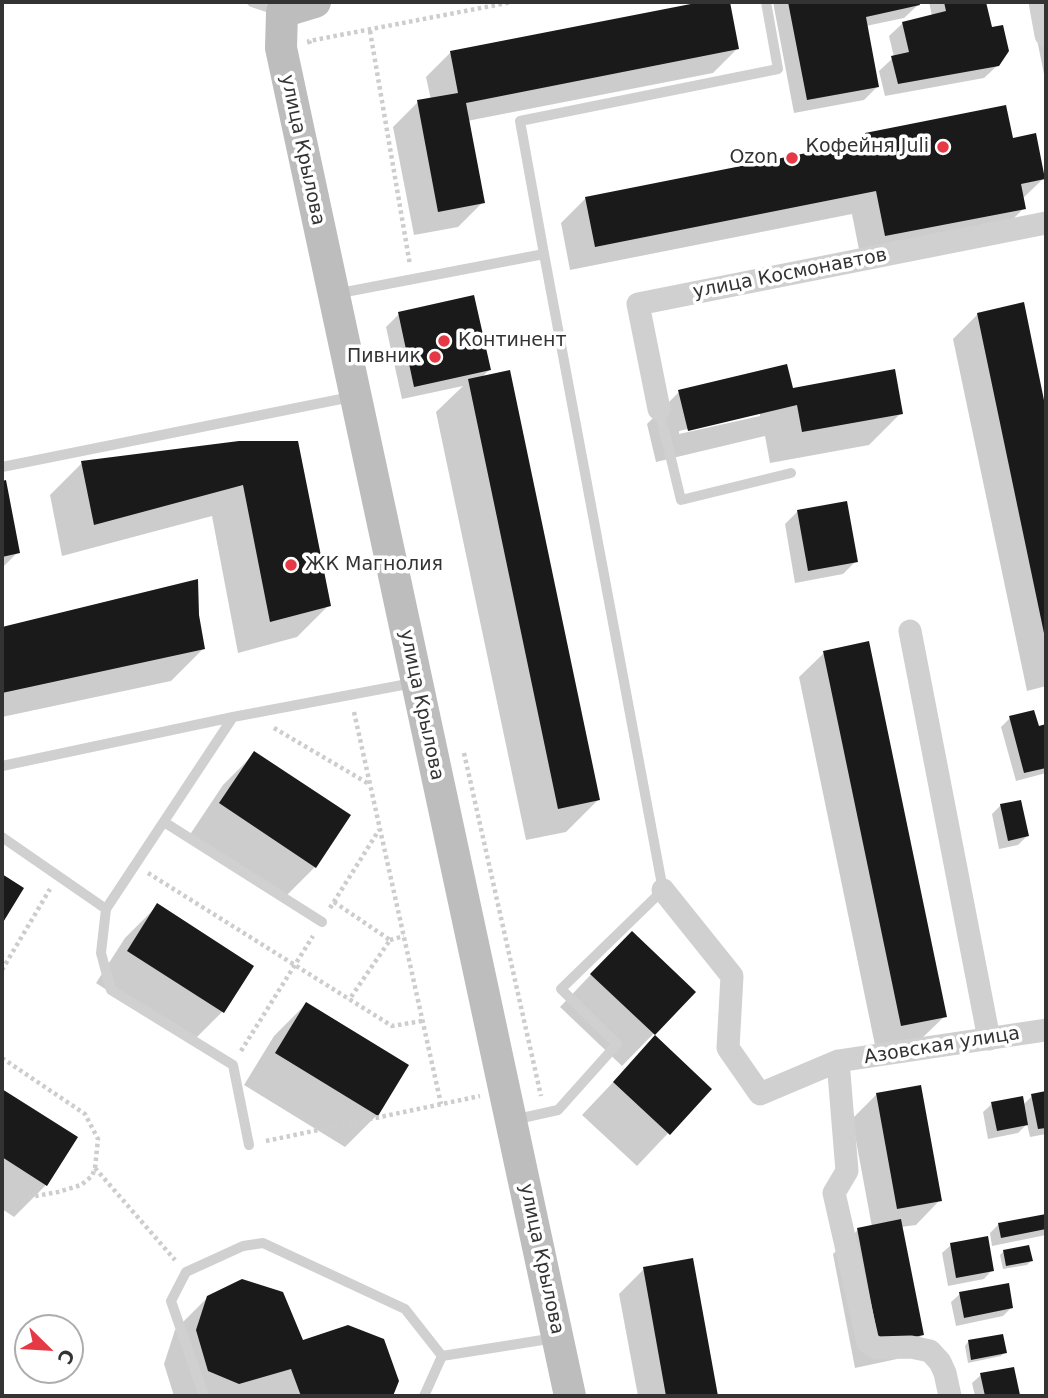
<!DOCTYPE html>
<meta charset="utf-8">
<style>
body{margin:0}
#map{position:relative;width:1048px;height:1398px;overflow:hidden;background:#fff;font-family:"DejaVu Sans",sans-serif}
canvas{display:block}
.frame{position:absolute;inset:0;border:4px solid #333;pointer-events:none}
.north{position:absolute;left:14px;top:1314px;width:70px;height:70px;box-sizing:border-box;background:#fff;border:2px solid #adadad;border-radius:50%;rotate:114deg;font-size:19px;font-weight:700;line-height:28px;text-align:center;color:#333}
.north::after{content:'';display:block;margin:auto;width:24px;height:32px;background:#e63946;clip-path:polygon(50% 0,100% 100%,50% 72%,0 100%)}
</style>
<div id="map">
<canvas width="1048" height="1398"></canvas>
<div class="frame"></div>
<div class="north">С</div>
</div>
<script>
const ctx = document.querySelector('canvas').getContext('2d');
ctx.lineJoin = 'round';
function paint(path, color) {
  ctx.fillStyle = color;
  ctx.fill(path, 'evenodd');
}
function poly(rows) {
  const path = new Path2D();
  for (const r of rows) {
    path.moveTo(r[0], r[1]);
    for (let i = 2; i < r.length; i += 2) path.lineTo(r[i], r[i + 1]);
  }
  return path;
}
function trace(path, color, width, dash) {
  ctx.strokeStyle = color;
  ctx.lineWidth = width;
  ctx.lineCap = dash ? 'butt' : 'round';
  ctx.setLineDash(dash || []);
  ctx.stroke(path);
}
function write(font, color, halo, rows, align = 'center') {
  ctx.font = font + ' "DejaVu Sans",sans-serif';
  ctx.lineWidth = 7;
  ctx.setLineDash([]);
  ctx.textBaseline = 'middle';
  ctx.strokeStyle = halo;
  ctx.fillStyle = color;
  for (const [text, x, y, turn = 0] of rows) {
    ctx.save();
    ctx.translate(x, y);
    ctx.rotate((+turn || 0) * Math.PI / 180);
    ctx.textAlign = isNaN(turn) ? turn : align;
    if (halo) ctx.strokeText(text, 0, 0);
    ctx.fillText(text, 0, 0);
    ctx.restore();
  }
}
paint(poly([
 [710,2,728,2,737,49,713,73,467,121,483,202,458,227,414,235,393,127,418,102,431,100,426,77,451,52],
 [773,2,917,2,918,5,904,18,866,26,877,87,864,100,794,113],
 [929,2,984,2,998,65,984,78,885,96,879,71,894,57,889,36,903,23,932,16],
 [1046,7,1046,84,1033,20],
 [866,135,1011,140,1043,179,1022,199,1024,208,999,233,861,260,852,214,570,270,561,223,586,198,856,145],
 [1022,304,1046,418,1046,686,1027,691,953,339,978,314],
 [399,314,489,370,481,378,598,800,566,832,526,840,436,412,463,386,402,399,386,327],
 [792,390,901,413,869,445,770,463,765,436,656,462,647,424,679,392],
 [760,412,760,416,679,434,679,431],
 [297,443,329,605,297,637,238,653,212,516,62,556,50,495,82,463],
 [5,482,18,552,2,568,2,483],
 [798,511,856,561,843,574,795,583,785,524],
 [196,581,197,615,203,649,171,681,2,717,2,629],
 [824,653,945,1016,920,1040,876,1050,799,677],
 [1010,718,1038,728,1046,726,1046,773,1016,781,1001,727],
 [255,753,315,867,283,899,189,836,223,785],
 [1001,805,1027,836,1018,845,999,849,992,814],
 [157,906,252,967,222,1012,190,1044,96,983,125,938],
 [600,965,694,992,622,1066,560,1007],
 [306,1004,377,1115,345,1147,244,1085,274,1036],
 [655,1038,710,1089,637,1166,582,1115],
 [2,1091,76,1138,46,1185,14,1217,2,1209],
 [1046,1093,1046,1134,1030,1137,1027,1124,1018,1133,988,1139,983,1112,992,1104,1023,1105,1032,1096],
 [877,1094,940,1200,916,1225,901,1227,922,1335,897,1359,855,1368,833,1254,858,1230,872,1227,852,1119],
 [1046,1215,1046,1235,992,1246,990,1233,998,1225],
 [951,1245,992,1270,984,1279,948,1286,942,1253],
 [1004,1251,1031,1261,1027,1265,1003,1269,1000,1255],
 [692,1260,717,1396,638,1396,619,1294,644,1269],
 [960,1294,1011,1308,1003,1316,956,1326,951,1302],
 [208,1297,303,1342,397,1380,391,1396,174,1396,164,1364,175,1330],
 [968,1342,1005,1352,1001,1356,968,1363,965,1346],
 [981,1375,1018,1395,975,1396,972,1383]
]), '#0003');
paint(poly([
 [701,2,730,2,739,49,466,103,485,203,438,212,417,100,458,93,450,51],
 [788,2,919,2,920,5,866,17,879,87,807,100],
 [944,2,986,2,992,27,1003,25,1009,51,999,66,898,84,891,56,909,52,902,22,946,11],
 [1006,105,1013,138,1036,133,1045,179,1021,184,1026,209,885,236,876,191,595,247,585,197,867,141,865,133],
 [474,295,491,370,414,387,398,312],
 [1024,302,1046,410,1045,638,977,313],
 [787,364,793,388,895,369,903,414,802,432,797,405,688,431,678,390],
 [510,370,600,800,558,809,468,379],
 [239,441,298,441,331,606,270,622,243,485,94,525,81,461],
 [6,480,20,553,2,557,2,481],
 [847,501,858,562,808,571,797,510],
 [198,579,199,615,205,649,2,693,2,627],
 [869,641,947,1017,901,1026,823,651],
 [1034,710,1039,726,1046,724,1046,768,1024,773,1009,716],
 [254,751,351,815,316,868,219,803],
 [1021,800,1029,836,1008,841,1000,804],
 [2,874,24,888,2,924],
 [157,903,254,966,224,1013,127,951],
 [632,931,696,992,655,1035,712,1089,670,1135,613,1082,655,1035,590,974],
 [306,1002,409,1065,378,1116,275,1053],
 [921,1085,942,1201,897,1209,876,1093],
 [2,1089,78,1137,47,1186,2,1157],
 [1046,1091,1046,1128,1038,1129,1031,1094],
 [1023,1096,1028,1125,997,1131,991,1102],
 [1046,1214,1046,1229,1001,1238,998,1223],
 [901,1219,924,1335,879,1344,857,1228],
 [988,1236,994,1271,956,1278,950,1243],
 [1029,1245,1033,1261,1006,1266,1003,1250],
 [693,1258,718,1396,666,1396,643,1267],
 [242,1279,283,1292,303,1340,348,1325,384,1339,399,1381,393,1396,301,1396,291,1369,239,1384,208,1371,196,1330,207,1296],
 [1009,1283,1013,1308,964,1318,959,1292],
 [1003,1334,1007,1353,971,1360,968,1340],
 [1014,1367,1020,1395,985,1396,980,1373]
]), '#1a1a1a');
trace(poly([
 [370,31,410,265],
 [310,44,309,41,512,2],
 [354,712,441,1104],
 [274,728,369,784],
 [464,753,541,1096],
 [148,873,392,1026,422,1021],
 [334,902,390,940,349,1000],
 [330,908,379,830],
 [390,940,404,936],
 [2,970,50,889],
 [241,1051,313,936],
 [2,1058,85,1114,98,1139,95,1168,92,1176,81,1185,58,1192,2,1202],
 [266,1141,480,1096],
 [95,1168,175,1260]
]), '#cdcdcd', 4.5, [3.5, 3.5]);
trace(poly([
 [252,2,279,11],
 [335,294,544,254,520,121,778,69,766,2],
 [659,409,681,500,791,473],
 [2,467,351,397],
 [2,766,233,717],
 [164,822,322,922],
 [2,837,106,909,233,717,413,683],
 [106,909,101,953,111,990,233,1065,249,1145],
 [513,1120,558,1110,617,1044,561,989,663,890,544,254],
 [204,1396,171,1301,186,1272,243,1246,263,1243,405,1309,442,1356,555,1338],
 [424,1396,442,1356]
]), '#d0d0d0', 10);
trace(poly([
 [1040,2,1046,35],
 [659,409,638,304,1046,223],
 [910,631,989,1039],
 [663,890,732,976,728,1048,760,1094,838,1061,1046,1030],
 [838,1061,847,1171,834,1193,868,1342,876,1348,911,1347,930,1351,940,1362,945,1373,950,1396]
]), '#d0d0d0', 23);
trace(poly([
 [315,2,282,12,281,48,570,1396]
]), '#bdbdbd', 32);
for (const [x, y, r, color] of [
 [943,147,7,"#e63946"],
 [792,158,7,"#e63946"],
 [444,341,7,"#e63946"],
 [435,357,7,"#e63946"],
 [291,565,7,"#e63946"]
]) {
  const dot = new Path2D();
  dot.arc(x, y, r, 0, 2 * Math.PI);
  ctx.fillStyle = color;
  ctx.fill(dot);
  trace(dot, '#fff', 2.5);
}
write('19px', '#333', '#fff', [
 ["Кофейня Juli",929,147],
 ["Ozon",778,158],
 ["Континент",458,341,"left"],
 ["Пивник",421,357],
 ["ЖК Магнолия",305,565,"left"]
], 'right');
write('19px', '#333', '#fff', [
 ["улица Крылова",302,150,78],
 ["улица Космонавтов",790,274,-11],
 ["улица Крылова",421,705,78],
 ["Азовская улица",942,1046,-9],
 ["улица Крылова",541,1259,78]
]);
</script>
